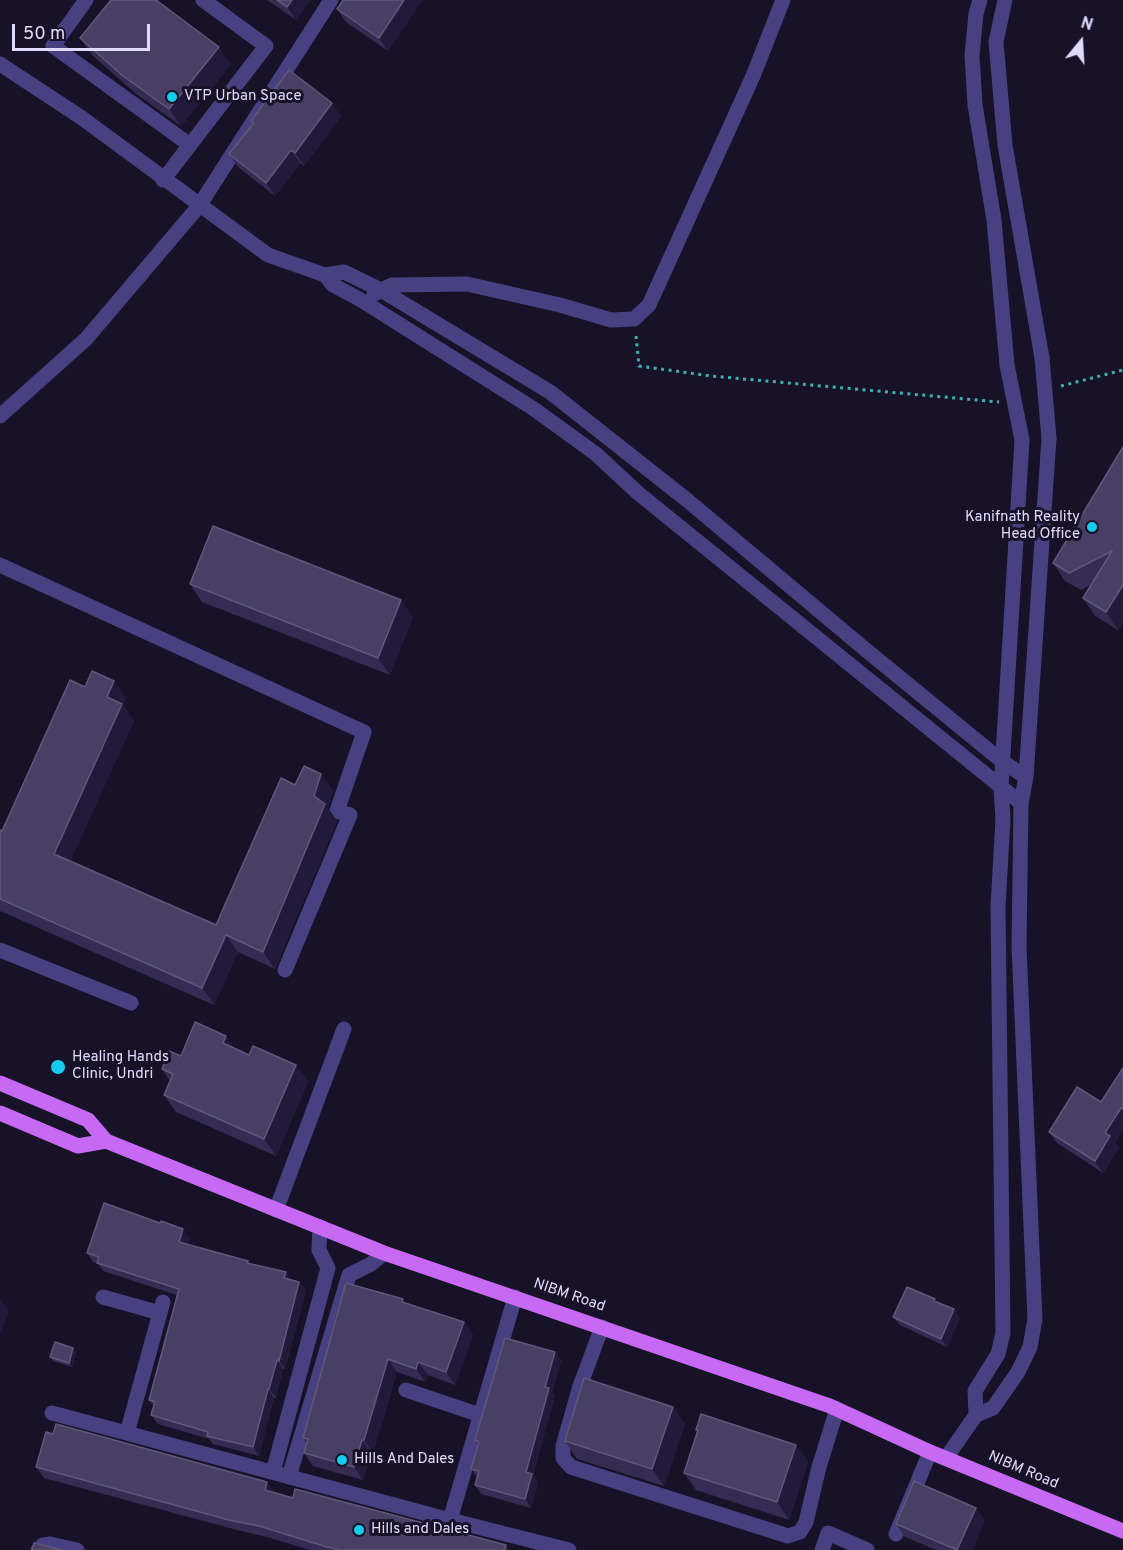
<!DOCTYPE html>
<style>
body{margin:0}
#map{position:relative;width:1123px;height:1550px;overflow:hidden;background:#171227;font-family:Overpass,sans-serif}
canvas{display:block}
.north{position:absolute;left:1051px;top:12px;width:60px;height:60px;-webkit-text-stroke:4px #171227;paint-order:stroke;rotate:18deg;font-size:16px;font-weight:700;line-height:24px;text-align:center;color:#e0dafc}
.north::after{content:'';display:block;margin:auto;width:21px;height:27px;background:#e0dafc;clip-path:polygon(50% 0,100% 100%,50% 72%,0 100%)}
.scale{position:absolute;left:12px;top:24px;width:138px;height:27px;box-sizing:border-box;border:3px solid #e0dafc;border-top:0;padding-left:8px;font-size:18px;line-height:21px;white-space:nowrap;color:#e0dafc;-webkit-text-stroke:4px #171227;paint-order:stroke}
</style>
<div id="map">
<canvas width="1123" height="1550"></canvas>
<div class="north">N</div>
<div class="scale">50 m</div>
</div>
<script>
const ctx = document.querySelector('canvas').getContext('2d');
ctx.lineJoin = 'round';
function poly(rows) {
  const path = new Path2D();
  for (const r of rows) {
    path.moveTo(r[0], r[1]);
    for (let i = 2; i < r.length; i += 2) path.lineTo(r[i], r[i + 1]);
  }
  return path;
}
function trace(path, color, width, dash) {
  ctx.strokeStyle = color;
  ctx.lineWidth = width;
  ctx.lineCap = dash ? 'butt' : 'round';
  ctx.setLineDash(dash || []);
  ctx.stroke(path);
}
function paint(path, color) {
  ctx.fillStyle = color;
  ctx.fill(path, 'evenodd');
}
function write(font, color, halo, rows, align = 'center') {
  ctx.font = font + ' Overpass,sans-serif';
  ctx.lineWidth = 6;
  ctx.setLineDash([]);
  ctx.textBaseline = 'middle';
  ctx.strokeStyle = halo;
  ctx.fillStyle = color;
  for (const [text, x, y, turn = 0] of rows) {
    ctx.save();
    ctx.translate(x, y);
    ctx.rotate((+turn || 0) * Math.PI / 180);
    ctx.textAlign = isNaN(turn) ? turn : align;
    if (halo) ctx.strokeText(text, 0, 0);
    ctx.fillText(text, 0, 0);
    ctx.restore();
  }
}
trace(poly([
 [636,336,639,366,711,376,999,402],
 [1061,386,1123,370]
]), '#3ab1b0', 3, [3, 4.5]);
trace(poly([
 [86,0,53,46,190,145,163,180],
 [980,0,976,14,972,55,975,105,994,220,1007,365],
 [1005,0,996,42,1005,145,1042,358],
 [0,64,82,118,268,255,325,275,344,272,381,290,550,392,687,500,866,650,1003,762,1026,777],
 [190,145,266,46,203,0],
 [325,275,333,285,361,300,534,409,596,454,638,493,1021,803],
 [374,294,392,285,467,284,560,305,611,320,634,319,649,305,753,76,783,0],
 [0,416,86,339,199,206,331,0],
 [0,565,364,732,337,811,350,815,285,970],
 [0,950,131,1003],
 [276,1210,344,1029],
 [103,1297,160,1313],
 [602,1327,580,1386,563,1446,563,1458,571,1467,788,1536,800,1532,806,1522,819,1467,837,1409],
 [406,1390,480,1415],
 [52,1413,450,1520,569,1550],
 [976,1415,975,1391,998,1354,1003,1333,998,907,1003,819,1001,788,1022,440],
 [127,1433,163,1302],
 [946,1458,976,1415,993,1408,1018,1372,1030,1347,1035,1319,1019,947,1021,803,1026,777,1049,438],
 [273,1472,328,1268,319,1250,320,1227],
 [289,1477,349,1275,371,1264,384,1253],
 [450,1520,515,1297],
 [896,1534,930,1452],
 [38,1550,43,1545,50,1544,77,1550],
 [822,1550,828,1533,867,1550]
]), '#474182', 15);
trace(poly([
 [0,1083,88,1120,106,1141],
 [0,1113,78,1146,106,1141,384,1253,830,1406,930,1452,1123,1531]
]), '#c76af3', 15);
trace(poly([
 [1042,358,1049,438],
 [1007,365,1022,440]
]), '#474182', 15);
paint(poly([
 [267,0,310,0,296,20],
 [343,0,422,0,388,51,346,22,337,9],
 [80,38,231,64,181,126,135,93,92,55],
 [341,116,304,166,300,163,275,196,238,167,229,154,253,123,251,121],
 [1123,447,1123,622,1118,630,1095,616,1083,598,1091,585,1081,590,1065,581,1053,563],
 [190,584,413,617,390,675,202,602],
 [85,687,126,698,123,705,134,721,70,861,216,925,295,785,321,774,333,791,328,808,337,821,275,969,238,952,214,1005,0,911,0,830,2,831],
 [235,1048,249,1055,296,1065,308,1082,276,1156,176,1112,164,1095,170,1081,162,1069,181,1056],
 [1123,1068,1123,1130,1115,1143,1119,1148,1103,1173,1057,1143,1049,1132,1101,1102],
 [190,1238,188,1244,249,1263,291,1279,299,1282,306,1290,285,1369,283,1369,276,1398,274,1398,259,1456,213,1444,209,1439,158,1424,151,1415,154,1407,149,1400,177,1295,103,1271,98,1264,93,1262,87,1253],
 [937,1302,954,1309,960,1318,947,1347,900,1325,893,1317],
 [407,1304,464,1322,473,1335,455,1385,428,1375,425,1382,397,1372,373,1453,371,1453,363,1480,313,1466,304,1453,307,1443,303,1438],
 [76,1352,72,1367,53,1361,50,1357],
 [555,1352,561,1361,552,1392,555,1396,533,1475,538,1482,531,1508,481,1494,475,1485,477,1477,471,1469,478,1445,475,1440],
 [673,1407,685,1424,664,1486,577,1459,565,1441],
 [696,1430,796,1445,808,1462,789,1520,696,1490,684,1473,697,1432],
 [36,1467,275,1493,293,1498,506,1545,509,1550,310,1550,267,1537,237,1530,44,1478],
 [985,1521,972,1550,936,1550,905,1537,896,1524]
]), '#362c53');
paint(poly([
 [292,0,310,0,296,20,287,7],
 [404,0,422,0,388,51,379,38],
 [219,47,231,64,181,126,169,109],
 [332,103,341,116,304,166,295,153],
 [291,150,300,163,275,196,266,183],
 [1123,585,1123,622,1118,630,1106,612],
 [401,600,413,617,390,675,378,658],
 [114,681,126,698,123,705,134,721,66,871,54,854,107,697],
 [321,774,333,791,328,808,337,821,275,969,263,952],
 [226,935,238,952,214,1005,202,988],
 [226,1036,238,1053,223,1043],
 [296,1065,308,1082,276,1156,264,1139],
 [1121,1108,1123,1110,1123,1130,1115,1143,1119,1148,1103,1173,1095,1161,1105,1133],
 [183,1229,190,1238,185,1251,179,1242],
 [286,1272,292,1281,284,1278],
 [299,1282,306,1290,285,1369,279,1361],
 [0,1299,9,1311,0,1335],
 [954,1309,960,1318,947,1347,941,1339],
 [464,1322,473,1335,455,1385,446,1372],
 [73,1348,76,1352,72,1367,69,1363],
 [555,1352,561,1361,552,1392,555,1396,533,1475,538,1482,531,1508,525,1499,526,1472,545,1387],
 [388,1359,397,1372,373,1453,364,1440],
 [277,1360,283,1369,276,1398,269,1389],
 [418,1362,428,1375,425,1382,416,1369],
 [268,1389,274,1398,259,1456,253,1447],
 [673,1407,685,1424,664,1486,652,1469],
 [362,1440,371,1453,363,1480,354,1467],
 [796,1445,808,1462,789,1520,777,1502],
 [267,1482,275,1493,265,1490],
 [976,1508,985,1521,972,1550,957,1550]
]), '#221a3a');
const building = poly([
 [111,0,156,0,219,47,169,109,123,76,80,38,111,0],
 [277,0,292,0,287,7,277,0],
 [343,0,404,0,379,38,337,9,343,0],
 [289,70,332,103,295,153,291,150,266,183,229,154,254,123,251,121,289,70],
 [1123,447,1123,585,1106,612,1083,598,1112,551,1069,573,1053,563,1123,447],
 [213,526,401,600,378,658,190,584,213,526],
 [92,671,114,681,107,697,122,704,54,854,216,925,281,778,295,785,304,766,321,774,314,796,325,804,263,952,226,935,202,988,0,899,0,830,2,831,70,680,85,687,92,671],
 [195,1022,226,1036,223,1043,249,1055,253,1046,296,1065,264,1139,164,1095,173,1074,162,1069,169,1051,181,1056,195,1022],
 [1123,1068,1123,1109,1121,1108,1105,1133,1110,1136,1095,1161,1049,1132,1077,1087,1101,1102,1123,1068],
 [104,1203,160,1223,161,1221,183,1229,179,1242,248,1261,247,1263,286,1272,284,1278,299,1282,279,1361,277,1360,269,1389,268,1389,253,1447,207,1436,208,1432,151,1415,155,1402,149,1400,179,1289,97,1263,99,1257,87,1253,104,1203],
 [346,1283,403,1299,402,1302,464,1322,446,1372,418,1362,416,1369,388,1359,364,1440,362,1440,354,1467,304,1453,308,1439,303,1438,346,1283],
 [907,1287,935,1299,934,1301,954,1309,941,1339,893,1317,907,1287],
 [505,1338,555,1352,545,1387,549,1388,526,1472,532,1474,525,1499,475,1485,479,1471,471,1469,479,1442,475,1440,505,1338],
 [55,1342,73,1348,69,1363,50,1357,55,1342],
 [584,1378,673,1407,652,1469,565,1441,584,1378],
 [701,1414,796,1445,777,1502,684,1473,698,1430,696,1430,701,1414],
 [56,1424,267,1482,265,1490,293,1498,295,1489,506,1545,504,1550,340,1550,327,1547,259,1526,229,1520,36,1467,46,1432,53,1434,56,1424],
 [914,1481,976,1508,957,1550,896,1524,914,1481],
 [34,1543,62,1550,32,1550,34,1543]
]);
paint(building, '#483f65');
trace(building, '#60577d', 1.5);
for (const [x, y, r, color] of [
 [172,97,6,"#16cced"],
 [1092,527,6,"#16cced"],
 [58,1067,8,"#16cced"],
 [342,1460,6,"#16cced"],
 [359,1530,6,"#16cced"]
]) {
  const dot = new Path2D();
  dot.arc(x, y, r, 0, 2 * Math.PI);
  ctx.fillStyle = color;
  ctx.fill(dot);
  trace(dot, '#171227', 2);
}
write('15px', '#e0dafc', '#171227', [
 ["VTP Urban Space",184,97],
 ["Kanifnath Reality",1080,518,"right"],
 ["Head Office",1080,535,"right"],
 ["Healing Hands",72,1058],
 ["Clinic, Undri",72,1075],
 ["Hills And Dales",354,1460],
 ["Hills and Dales",371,1530]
], 'left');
write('15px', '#e0dafc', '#171227', [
 ["NIBM Road",569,1296,19],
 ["NIBM Road",1023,1471,23]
]);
</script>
